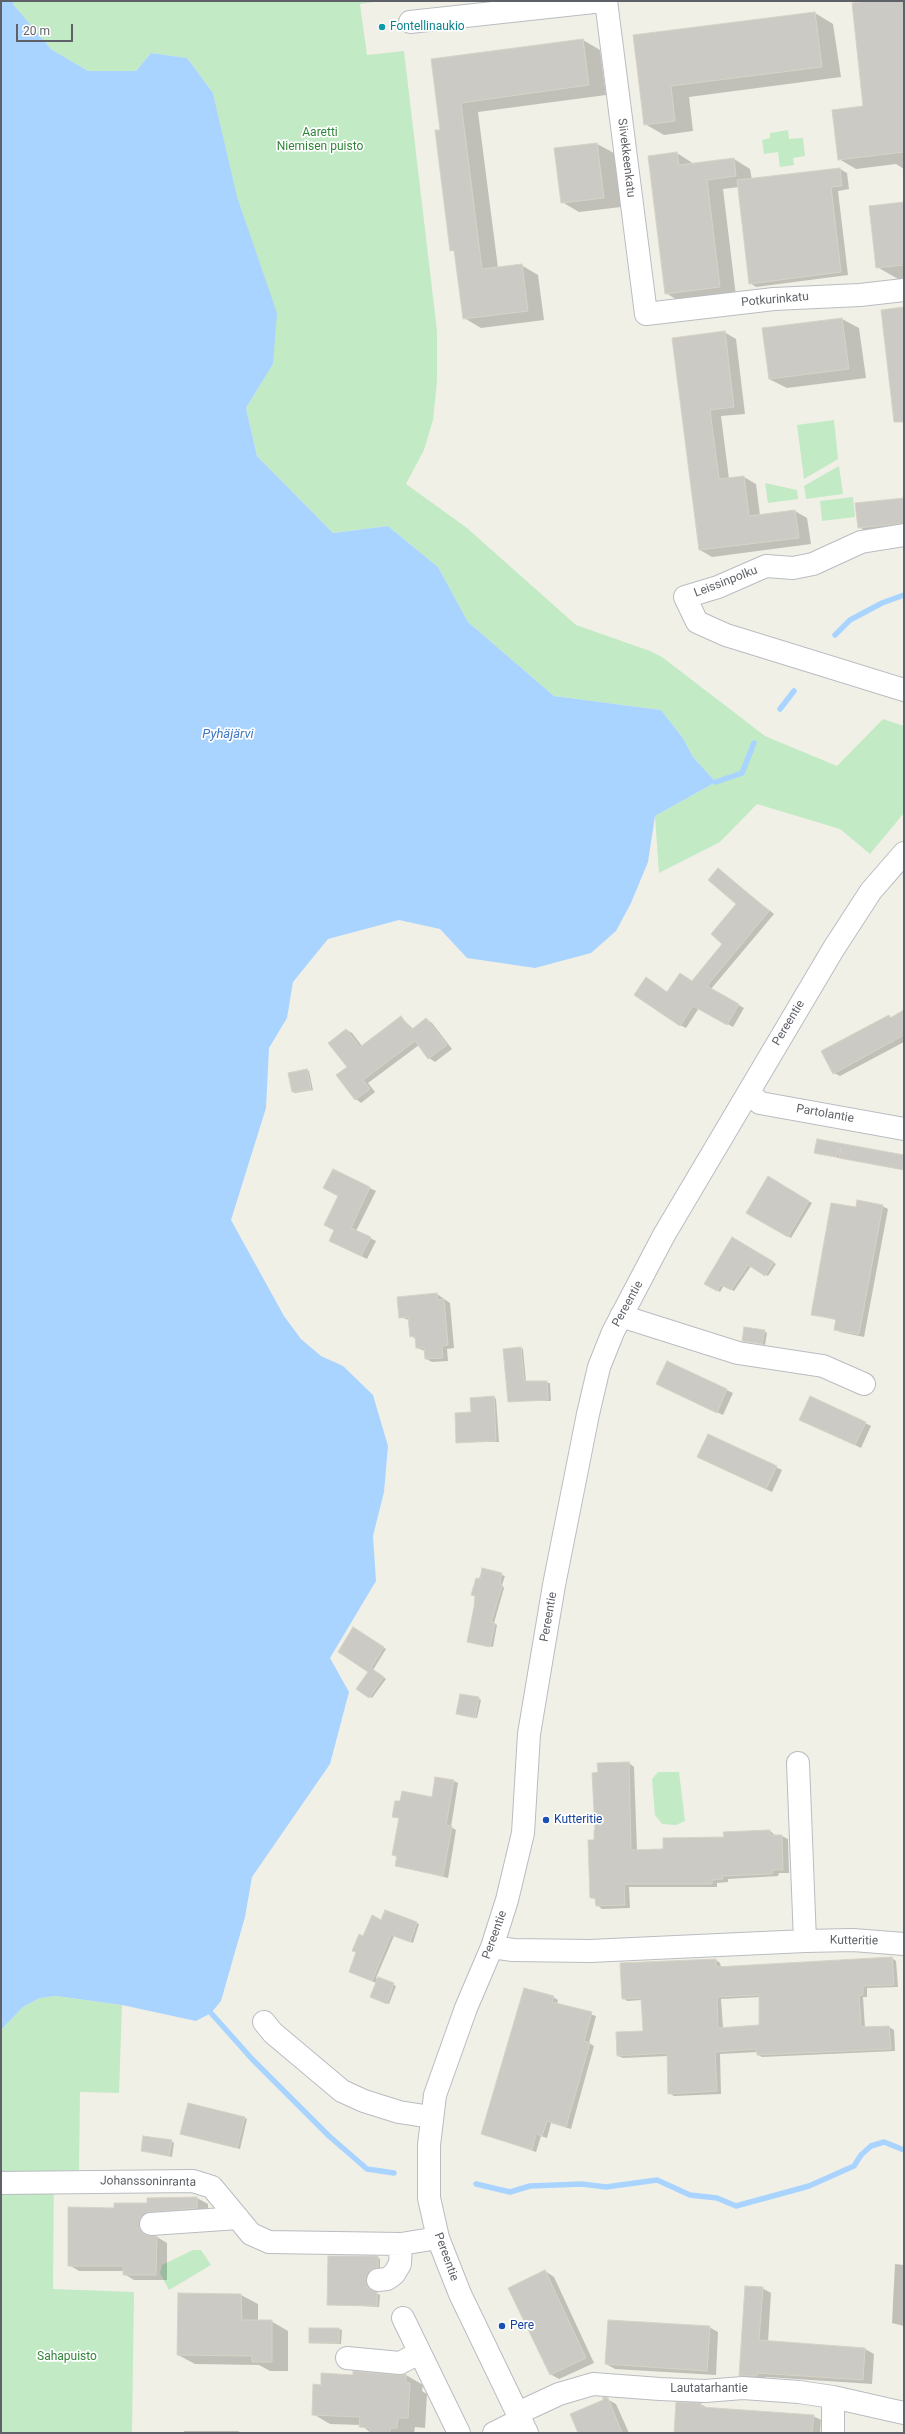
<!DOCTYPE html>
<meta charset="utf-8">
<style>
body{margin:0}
#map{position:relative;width:905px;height:2434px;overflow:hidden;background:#f1f0e7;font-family:Roboto,sans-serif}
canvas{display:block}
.frame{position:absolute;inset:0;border:2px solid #5e6268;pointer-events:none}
.scale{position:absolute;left:16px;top:24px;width:57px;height:18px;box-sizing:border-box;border:2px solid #5e6268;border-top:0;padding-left:5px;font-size:12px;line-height:14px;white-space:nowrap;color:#5e6268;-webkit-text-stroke:3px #fff;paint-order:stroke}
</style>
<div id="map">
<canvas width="905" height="2434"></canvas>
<div class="frame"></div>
<div class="scale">20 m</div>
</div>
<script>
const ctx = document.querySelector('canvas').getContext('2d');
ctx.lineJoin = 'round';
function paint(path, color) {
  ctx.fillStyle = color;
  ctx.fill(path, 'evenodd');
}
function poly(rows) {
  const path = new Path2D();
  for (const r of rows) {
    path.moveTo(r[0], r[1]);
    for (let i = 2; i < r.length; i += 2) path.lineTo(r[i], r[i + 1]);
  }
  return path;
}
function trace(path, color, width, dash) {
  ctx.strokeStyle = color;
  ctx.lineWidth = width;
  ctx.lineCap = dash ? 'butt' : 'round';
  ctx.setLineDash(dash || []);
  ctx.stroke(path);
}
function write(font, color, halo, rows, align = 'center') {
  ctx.font = font + ' Roboto,sans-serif';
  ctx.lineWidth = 3.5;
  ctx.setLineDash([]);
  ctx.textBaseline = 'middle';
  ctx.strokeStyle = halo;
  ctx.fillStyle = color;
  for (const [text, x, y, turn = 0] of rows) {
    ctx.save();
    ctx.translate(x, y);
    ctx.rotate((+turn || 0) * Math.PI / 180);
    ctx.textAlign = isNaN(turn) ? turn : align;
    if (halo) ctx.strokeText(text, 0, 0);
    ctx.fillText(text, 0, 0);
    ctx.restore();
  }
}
paint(poly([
 [14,1,381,1,360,4,367,55,404,51,437,331,437,381,433,420,424,450,406,484,467,528,576,625,650,651,662,657,765,736,837,766,883,719,904,726,904,813,870,854,840,829,757,804,720,842,659,873,655,816,716,782,693,757,683,738,661,710,554,696,468,622,438,567,388,526,333,533,257,456,246,408,273,364,213,93,187,58,151,53,136,71,88,71,51,49,13,4],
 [788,130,789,139,803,138,805,156,793,158,794,165,780,167,778,152,764,154,762,140,770,138,770,133],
 [834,420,838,459,804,479,797,425],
 [839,466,843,494,806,499,804,486],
 [765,483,797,490,798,499,768,503],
 [853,497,855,517,822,521,820,501],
 [658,1772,679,1772,685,1821,676,1825,662,1824,655,1815,652,1779],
 [56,1996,122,2005,119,2093,80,2092,79,2170,54,2171,53,2289,134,2292,132,2433,1,2433,1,2030,23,2007,40,1998],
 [193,2250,201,2250,211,2265,169,2290,160,2273,162,2265]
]), '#c2eac5');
paint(poly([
 [1,1,14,1,13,4,51,49,88,71,136,71,151,53,187,58,213,93,237,197,277,313,273,364,246,408,257,456,333,533,388,526,438,567,468,622,554,696,661,710,683,738,693,757,716,782,655,816,648,862,631,903,616,931,591,953,535,968,467,958,440,929,399,920,328,939,293,982,287,1018,269,1048,266,1108,231,1220,284,1316,301,1339,321,1356,343,1366,373,1395,388,1446,384,1492,373,1536,376,1581,330,1658,349,1692,330,1764,252,1877,245,1917,221,2001,211,2013,196,2021,122,2005,56,1996,40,1998,23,2007,1,2030]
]), '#a9d4ff');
paint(poly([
 [876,1,904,1,904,169,896,164,856,169,839,159,864,107],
 [815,13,833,24,841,77,689,97,693,131,664,135,645,124,634,36],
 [583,40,600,50,606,95,478,112,498,268,521,265,538,275,544,320,481,328,464,318,455,252,451,250,441,130,432,60],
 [597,144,614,153,621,207,579,212,562,202],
 [677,153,694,164,734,159,750,169,752,180,840,169,847,173,849,189,838,191,848,275,756,287,750,283,739,187,723,189,736,296,682,303,666,293],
 [904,203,904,280,900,280,877,267],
 [842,319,859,328,866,378,787,388,769,379,763,329],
 [724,332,736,339,745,414,721,416,729,479,744,477,756,484,760,515,795,511,807,518,811,544,712,557,700,550,673,338],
 [904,499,904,538,882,541,859,527],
 [718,869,774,914,711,989,744,1008,733,1027,699,1008,686,1028,680,1025,668,993,693,982,724,944,738,903],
 [904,1011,904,1042,840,1076,834,1073,888,1016,892,1018],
 [401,1017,413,1029,426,1019,432,1023,452,1049,435,1062,429,1058,419,1045,368,1083,375,1092,361,1103,356,1099,348,1067,347,1030,352,1033,362,1046],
 [307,1070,309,1071,313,1090,295,1093,293,1092],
 [818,1140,904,1156,904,1170,818,1154,815,1152],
 [333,1170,376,1191,356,1231,376,1241,367,1259,336,1244,335,1230,339,1196],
 [768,1177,812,1203,791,1238,747,1213],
 [882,1206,888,1209,864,1337,840,1332,835,1329,836,1320,812,1314,857,1208],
 [732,1238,776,1264,768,1276,751,1266,734,1291,724,1285,720,1292,705,1283],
 [437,1294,450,1303,454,1348,447,1349,448,1361,432,1362,426,1359,425,1351,417,1348,416,1339,411,1336,409,1320,400,1317],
 [764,1331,767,1333,765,1345,743,1340],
 [521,1348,523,1349,526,1382,550,1383,551,1401,509,1401],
 [667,1362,733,1393,723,1415,663,1387],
 [494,1397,496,1399,499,1442,457,1442,472,1413],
 [806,1422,865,1423,871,1426,861,1448],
 [708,1435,782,1470,772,1492,704,1460],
 [483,1569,505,1576,502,1585,504,1588,494,1623,497,1625,493,1647,468,1641,475,1607,475,1596,472,1595],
 [354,1629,386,1649,373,1670,386,1679,372,1698,358,1688,370,1671],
 [478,1698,481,1700,477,1718,457,1713],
 [629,1763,634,1767,637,1851,664,1850,770,1831,776,1836,782,1836,788,1839,789,1873,779,1873,778,1876,728,1879,728,1882,717,1883,717,1887,629,1887,630,1908,602,1909,597,1905,597,1900,591,1897,596,1831],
 [454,1781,458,1783,451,1827,456,1830,448,1878,396,1866,398,1858,393,1855,400,1819,393,1816,433,1798],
 [386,1912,419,1924,413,1943,394,1936,376,1978,396,1986,389,2004,374,1998,376,1983,352,1973,364,1938,382,1921],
 [892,1958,896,1961,898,1987,867,1988,867,1997,863,1997,865,2028,889,2027,894,2030,895,2051,762,2057,758,2055,758,2052,720,2054,721,2094,674,2096,669,2093,668,2056,623,2058,618,2056,644,2031,642,2000,627,2001,623,1998,716,1960,720,1963,721,1967],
 [760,1997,760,2026,723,2028,721,1999],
 [553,1997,558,2000,557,2004,596,2016,589,2043,594,2046,571,2129,551,2123,547,2138,541,2136,536,2152,482,2133],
 [245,2118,247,2119,240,2149,181,2134],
 [171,2141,174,2143,172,2157,142,2151],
 [197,2198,208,2204,208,2214,149,2231,151,2237,157,2237,167,2243,167,2280,134,2280,124,2274,124,2271,79,2271,69,2265,115,2209,148,2204,148,2199],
 [377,2257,380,2259,380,2269,373,2271,368,2283,370,2290,380,2295,379,2307,328,2304],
 [895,2264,904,2265,904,2326,892,2323],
 [545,2271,554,2277,594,2363,559,2379,550,2374],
 [762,2288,771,2293,768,2342,865,2349,874,2354,872,2384,766,2377,765,2381,749,2380,740,2375],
 [179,2294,241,2295,258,2304,258,2321,271,2321,288,2331,288,2371,270,2371,259,2365,195,2364,178,2355],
 [709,2327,718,2332,716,2375,615,2369,606,2364],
 [339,2329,342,2330,341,2344,310,2343],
 [406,2375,423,2385,422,2391,427,2394,425,2428,415,2427,414,2433,371,2433,361,2425,330,2424,313,2414,322,2386],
 [607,2399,616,2404,629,2433,579,2433],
 [700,2404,708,2408,813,2416,821,2420,820,2433,675,2433],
 [184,2431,238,2431,242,2433,184,2433]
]), '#0003');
trace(poly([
 [835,635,850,620,882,603,904,595],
 [780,709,794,691],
 [716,782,742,773,754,743],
 [211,2013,252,2059,329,2136,367,2169,394,2173],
 [476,2184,510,2192,530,2186,582,2184,606,2187,657,2180,690,2195,717,2198,736,2206,809,2186,854,2166,861,2155,871,2146,884,2142,904,2150]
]), '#a9d4ff', 5.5);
const building = poly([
 [867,1,904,1,904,152,838,160,832,110,863,106,852,3,867,1],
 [815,12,822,67,671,86,675,121,644,125,633,35,815,12],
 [583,39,589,85,461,103,482,269,522,264,528,311,463,319,454,250,450,251,435,130,440,130,431,59,583,39],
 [597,143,604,198,561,203,554,148,597,143],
 [677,152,679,165,734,158,736,176,707,180,720,287,665,294,648,156,677,152],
 [840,168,842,186,831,187,841,272,749,284,737,180,840,168],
 [904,202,904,265,876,268,869,206,904,202],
 [904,307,904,422,894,422,881,310,904,307],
 [842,318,849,369,769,379,762,328,842,318],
 [725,331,734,407,710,410,719,479,744,476,749,516,795,510,799,538,699,550,672,338,725,331],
 [904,498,904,523,858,528,855,503,904,498],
 [718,868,769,911,707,986,739,1004,727,1025,693,1006,680,1026,634,995,646,977,667,992,680,973,692,981,722,944,711,934,736,904,708,880,718,868],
 [904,1010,904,1035,833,1074,821,1051,889,1015,890,1018,904,1010],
 [401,1016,411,1030,426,1018,447,1045,428,1059,415,1041,363,1080,370,1089,355,1100,336,1075,347,1067,328,1043,346,1029,360,1047,401,1016],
 [307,1069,311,1089,292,1092,288,1073,307,1069],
 [817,1139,904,1155,904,1170,839,1158,841,1148,836,1157,814,1153,817,1139],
 [333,1169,370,1187,351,1228,371,1237,361,1256,329,1241,334,1230,324,1225,338,1196,323,1188,333,1169],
 [768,1176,809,1201,788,1237,746,1213,768,1176],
 [857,1200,883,1205,859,1334,834,1330,836,1319,811,1315,831,1203,856,1207,857,1200],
 [732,1237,774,1262,765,1276,748,1265,731,1290,721,1285,717,1291,704,1284,732,1237],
 [437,1293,437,1300,444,1299,448,1345,442,1346,443,1358,425,1359,424,1348,416,1348,415,1336,410,1337,408,1317,399,1318,397,1297,437,1293],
 [744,1327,765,1330,762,1344,742,1341,744,1327],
 [521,1347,524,1381,547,1381,548,1400,508,1402,503,1349,521,1347],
 [667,1361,727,1389,717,1413,656,1384,667,1361],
 [494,1396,496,1441,456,1443,455,1413,471,1412,470,1398,494,1396],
 [810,1396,866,1422,855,1445,799,1420,810,1396],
 [708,1434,777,1466,766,1489,697,1457,708,1434],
 [482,1568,502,1573,500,1583,502,1586,491,1622,495,1623,490,1647,467,1642,474,1607,475,1596,471,1595,476,1578,480,1579,482,1568],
 [353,1627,384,1647,371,1668,384,1677,369,1698,356,1689,368,1672,338,1652,353,1627],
 [460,1694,479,1697,475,1718,456,1714,460,1694],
 [629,1762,631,1850,663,1849,663,1838,724,1837,723,1832,770,1830,770,1835,782,1835,783,1870,773,1870,772,1874,722,1876,723,1879,712,1880,712,1884,624,1884,625,1905,596,1906,595,1898,590,1898,588,1840,594,1840,594,1830,595,1830,592,1773,598,1772,597,1763,629,1762],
 [435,1777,454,1780,446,1825,452,1826,443,1876,395,1866,397,1856,392,1855,399,1818,392,1817,395,1801,400,1801,402,1791,432,1797,435,1777],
 [385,1910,417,1922,410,1942,391,1935,372,1981,349,1972,356,1952,352,1951,359,1934,363,1936,372,1915,381,1920,385,1910],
 [892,1957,894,1985,863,1986,863,1995,859,1995,861,2027,889,2026,891,2049,757,2055,756,2049,715,2052,717,2091,668,2094,667,2053,617,2056,616,2032,643,2031,641,1998,622,1999,620,1963,716,1959,716,1967,892,1957],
 [759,1995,759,2025,718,2028,717,1997,759,1995],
 [378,1977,394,1983,387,2004,370,1997,378,1977],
 [524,1988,554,1996,552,2002,592,2012,584,2041,590,2043,566,2127,547,2121,542,2136,536,2134,532,2150,481,2134,524,1988],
 [188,2103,245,2117,237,2148,180,2134,188,2103],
 [143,2136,172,2140,169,2156,141,2151,143,2136],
 [197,2197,197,2208,150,2212,140,2218,139,2224,141,2231,146,2235,157,2236,156,2275,123,2275,123,2266,68,2266,68,2207,114,2208,114,2203,147,2203,147,2198,197,2197],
 [328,2256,378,2256,378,2267,370,2270,366,2281,368,2288,377,2292,377,2306,327,2305,328,2256],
 [545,2270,586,2358,550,2375,508,2288,545,2270],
 [745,2286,763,2287,759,2340,865,2348,863,2380,757,2373,757,2376,739,2376,745,2286],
 [178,2293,241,2294,242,2320,272,2320,272,2362,252,2362,252,2356,177,2355,178,2293],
 [608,2320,710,2326,707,2371,605,2364,608,2320],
 [309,2328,339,2328,339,2343,309,2343,309,2328],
 [353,2371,399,2375,406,2374,406,2383,410,2383,408,2418,398,2418,397,2428,390,2428,390,2433,370,2433,370,2428,359,2427,360,2417,312,2415,313,2384,321,2385,321,2373,353,2375,353,2371],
 [603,2397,608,2398,622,2433,578,2433,570,2414,603,2400,603,2397],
 [676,2402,701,2403,701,2407,814,2415,812,2433,674,2433,676,2402]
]);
paint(building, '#cccac4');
trace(building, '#d7d2c5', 1);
const minor = poly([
 [606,1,646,314,774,299,860,295,904,290],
 [410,22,603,1],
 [904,535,861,542,813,564,793,568,766,566,718,587,685,597,697,622,726,635,904,690],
 [749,1093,760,1103,904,1129],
 [621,1316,738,1353,823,1366,864,1384],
 [798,1763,805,1941],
 [492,1947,513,1950,590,1951,805,1941,853,1940,904,1944],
 [264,2022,273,2033,342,2091,364,2101,399,2112,431,2117],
 [1,2183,193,2181,212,2187,251,2234,269,2242,401,2244,438,2238],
 [151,2224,238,2218],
 [378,2280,387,2279,394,2274,400,2264,401,2244],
 [403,2318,459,2433],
 [347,2358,400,2363,419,2353],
 [518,2413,559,2394,593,2384,660,2389,705,2391,743,2388,799,2392,833,2397,904,2413],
 [494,2433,520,2420],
 [527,2433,460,2294,438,2238,429,2198,429,2145,435,2095,466,2008,492,1947,507,1900,523,1833,529,1734,554,1585,588,1414,599,1367,613,1332,664,1235,834,948,871,891,904,853],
 [833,2433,833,2397]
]);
trace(minor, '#b9bcc1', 24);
trace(minor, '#fff', 22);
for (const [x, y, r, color] of [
 [382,27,4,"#0f9aa8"],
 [546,1820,4,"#1a4fb4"],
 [502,2326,4,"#1a4fb4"]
]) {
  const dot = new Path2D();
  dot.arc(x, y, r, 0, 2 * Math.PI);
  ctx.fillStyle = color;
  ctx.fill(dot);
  trace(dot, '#fff', 1.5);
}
write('12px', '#0d838f', '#fff', [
 ["Fontellinaukio",390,27]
], 'left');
write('12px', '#30853a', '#fff', [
 ["Aaretti",320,133],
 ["Niemisen puisto",320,147],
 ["Sahapuisto",67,2357]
]);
write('12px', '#5e6268', '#fff', [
 ["Siivekkeenkatu",626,158,83],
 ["Potkurinkatu",775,300,-5],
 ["Leissinpolku",726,582,-21],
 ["Pereentie",789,1023,-59],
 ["Partolantie",825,1114,10],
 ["Pereentie",628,1304,-61],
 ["Pereentie",549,1617,-80],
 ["Pereentie",495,1935,-70],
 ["Kutteritie",854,1941,1],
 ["Johanssoninranta",148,2182,1],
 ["Pereentie",446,2257,70],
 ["Lautatarhantie",709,2389]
]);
write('12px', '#164399', '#fff', [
 ["Kutteritie",554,1820],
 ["Pere",510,2326]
], 'left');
write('italic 13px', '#4077c3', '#fff', [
 ["Pyhäjärvi",228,735]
]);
</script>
